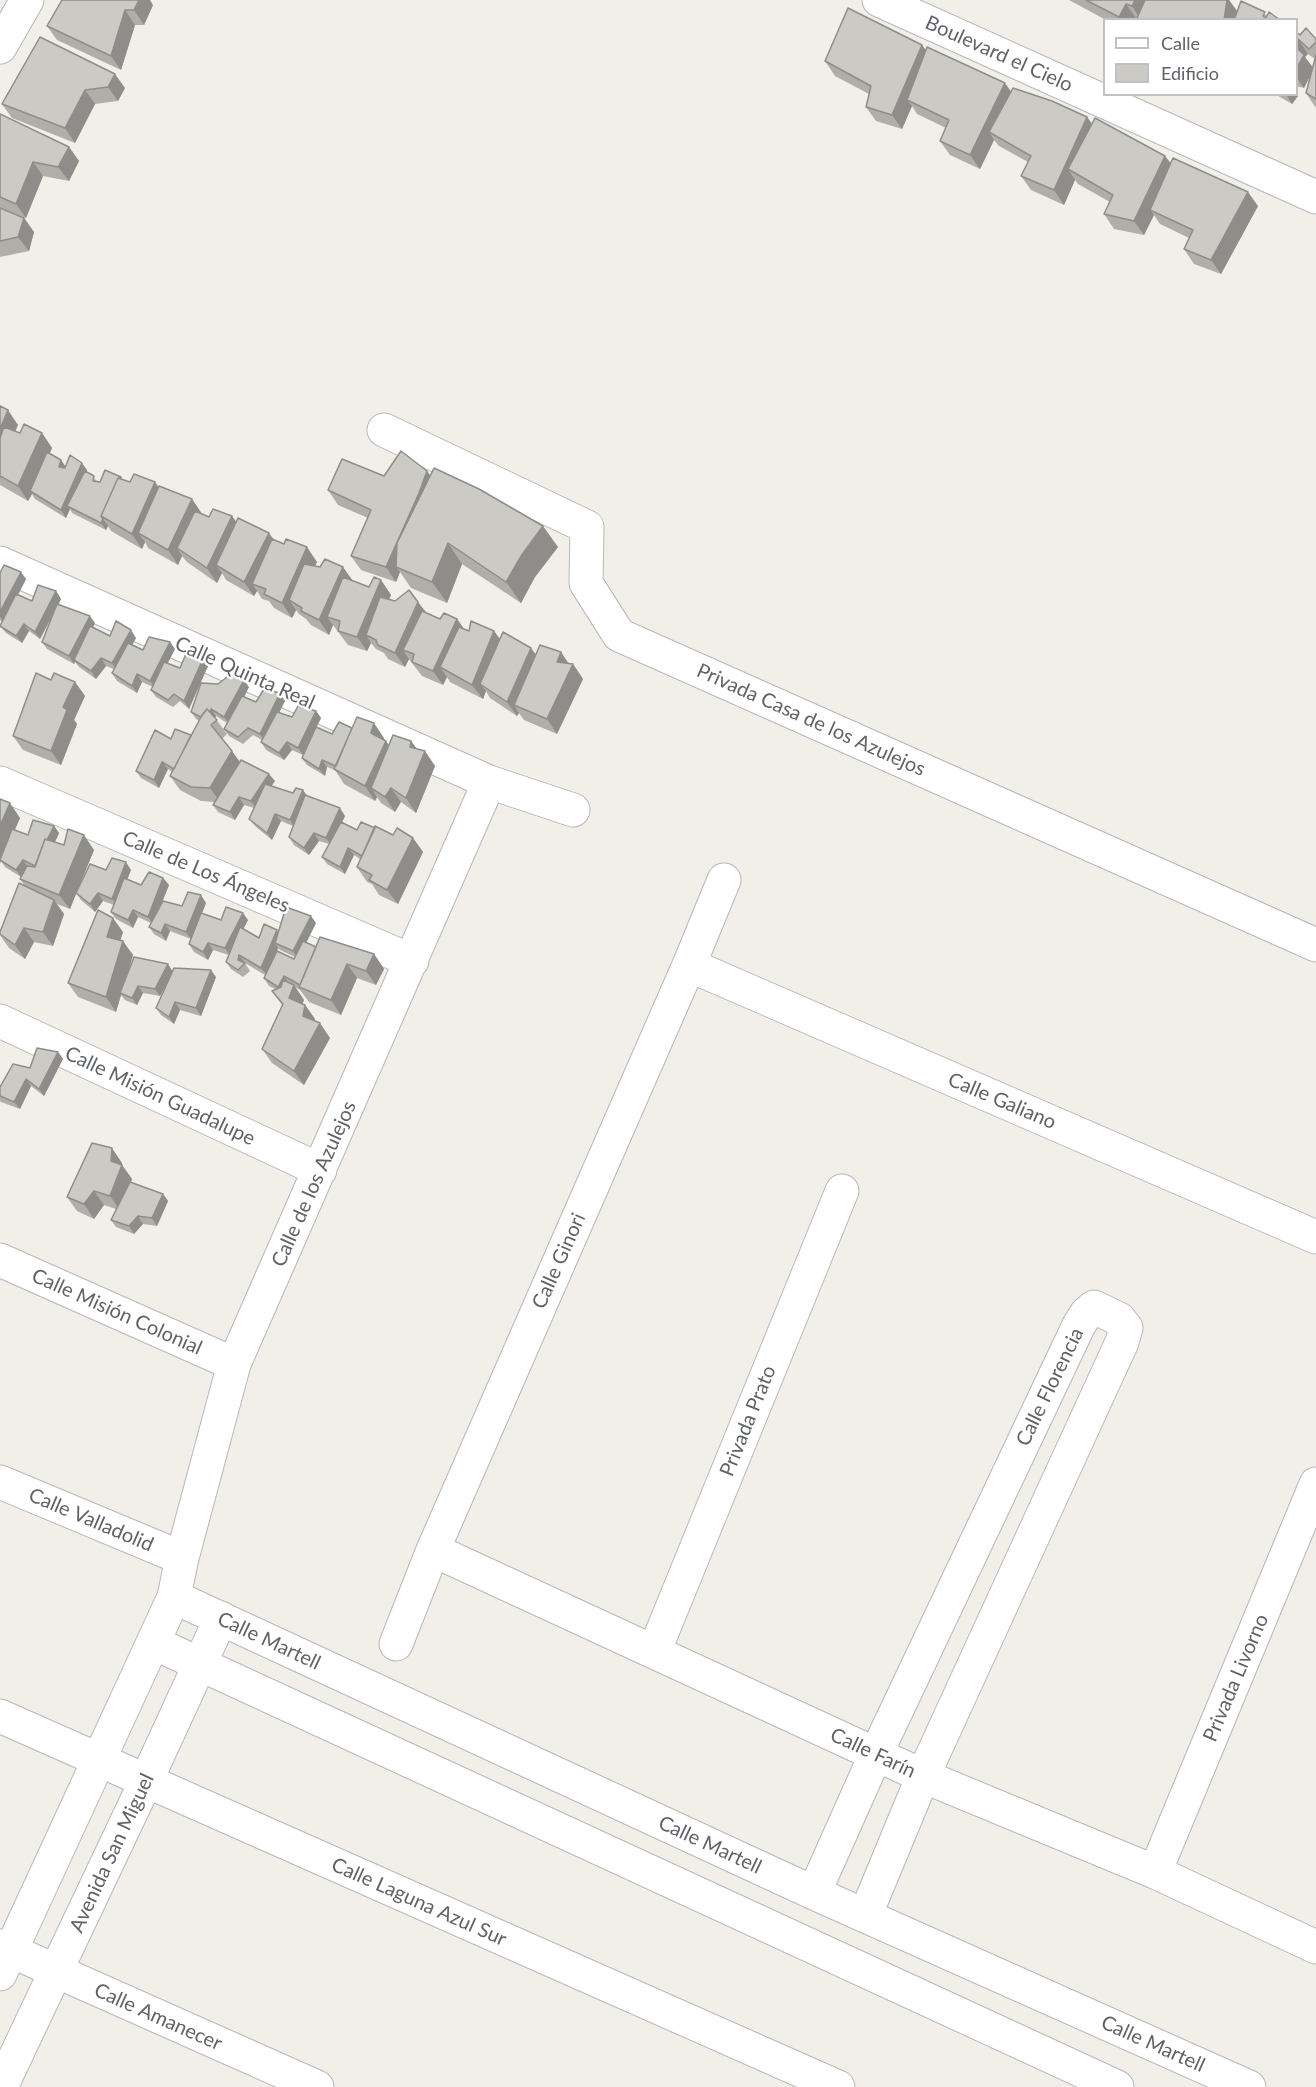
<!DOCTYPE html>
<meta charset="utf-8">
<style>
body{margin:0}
#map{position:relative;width:1316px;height:2087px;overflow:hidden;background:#f1efe8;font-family:Lato,sans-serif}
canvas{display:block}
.legend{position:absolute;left:1103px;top:18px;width:195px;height:78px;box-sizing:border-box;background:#fff;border:2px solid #bfc1c3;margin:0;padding:8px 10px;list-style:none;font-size:18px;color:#5f6368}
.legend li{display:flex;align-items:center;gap:12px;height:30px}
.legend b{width:30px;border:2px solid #bfc1c3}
</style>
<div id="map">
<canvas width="1316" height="2087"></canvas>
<ul class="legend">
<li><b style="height:8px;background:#fff"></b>Calle</li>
<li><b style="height:16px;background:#cccac5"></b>Edificio</li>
</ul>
</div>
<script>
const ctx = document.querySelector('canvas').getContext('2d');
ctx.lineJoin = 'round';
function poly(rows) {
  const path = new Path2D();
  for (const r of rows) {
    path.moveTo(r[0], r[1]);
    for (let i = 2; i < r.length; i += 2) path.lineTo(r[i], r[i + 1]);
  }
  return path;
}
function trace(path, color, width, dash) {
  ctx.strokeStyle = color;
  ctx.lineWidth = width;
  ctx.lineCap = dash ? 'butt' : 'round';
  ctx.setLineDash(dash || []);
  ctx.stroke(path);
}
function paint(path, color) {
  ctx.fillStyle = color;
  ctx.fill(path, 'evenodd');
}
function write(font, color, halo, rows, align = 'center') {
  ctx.font = font + ' Lato,sans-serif';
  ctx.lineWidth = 4.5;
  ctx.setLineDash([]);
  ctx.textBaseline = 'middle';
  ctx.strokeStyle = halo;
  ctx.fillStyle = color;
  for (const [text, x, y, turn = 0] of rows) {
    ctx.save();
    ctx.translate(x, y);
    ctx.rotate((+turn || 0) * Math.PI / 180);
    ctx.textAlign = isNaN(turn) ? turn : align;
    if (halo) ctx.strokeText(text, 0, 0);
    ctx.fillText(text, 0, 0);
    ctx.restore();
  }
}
const minor = poly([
 [879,0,1316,197],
 [0,47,27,0],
 [384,430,587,527,586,583,619,635,1316,945],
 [0,563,489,782,573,810],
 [0,783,412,961],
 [689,965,1316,1237],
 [0,1021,320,1170],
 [0,1260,234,1364],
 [0,1482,182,1558],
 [433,1550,923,1776,1155,1872,1316,1947],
 [174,1597,814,1893,1249,2087],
 [154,1643,1117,2087],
 [396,1644,433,1550,689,965,724,880],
 [654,1652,842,1191],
 [0,1716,838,2087],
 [1155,1872,1316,1484],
 [814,1893,876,1754,1079,1325,1086,1314,1094,1307,1119,1319,1126,1328,1122,1342,923,1776,865,1916],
 [0,1946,317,2087],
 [0,1974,174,1597,182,1558,234,1364,489,782],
 [1,2087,146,1781,221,1618]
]);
trace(minor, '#b5b8bc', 35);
trace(minor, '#fff', 33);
paint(poly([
 [1069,0,1229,0,1237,11,1268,15,1280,20,1138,20,1136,18,1135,20,1106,20],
 [153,5,144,25,135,25,121,70,57,40,47,26],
 [1296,32,1300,35,1316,39,1316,108,1306,93,1310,75,1304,88,1296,86],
 [1308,54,1315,59,1313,68,1305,57],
 [40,37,125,88,118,101,95,104,75,143,12,118,2,104],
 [922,45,926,51,1011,91,1087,117,1092,124,1165,156,1171,163,1258,206,1221,274,1194,264,1184,249,1189,238,1160,224,1154,215,1144,235,1114,229,1104,214,1110,202,1078,184,1075,180,1064,205,1031,190,1021,176,1028,162,999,146,994,140,980,169,950,155,940,141,946,128,917,114,912,106,902,129,876,121,866,107,869,94,835,76,825,61],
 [1275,94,1296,94,1298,96,1292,104],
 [0,114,69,147,79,161,69,181,43,176,26,218,3,209,24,218,34,232,29,251,0,257],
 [0,406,18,425,15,431,20,433,42,433,52,448,50,453,65,466,87,470,87,472,98,482,123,479,130,482,159,487,192,499,202,514,209,517,232,516,236,522,317,562,315,566,369,587,381,580,391,595,389,599,440,619,457,619,464,629,469,631,494,631,500,639,531,648,536,655,573,664,583,679,557,734,524,720,519,713,517,716,490,698,486,691,483,699,450,682,447,677,443,685,422,676,409,659,405,667,388,659,384,653,376,649,371,643,367,651,348,645,333,625,329,635,311,625,306,619,299,614,296,610,292,618,274,608,269,601,262,599,257,591,254,596,226,580,222,573,217,583,187,562,182,556,178,565,148,548,145,542,142,549,111,531,108,526,106,530,72,513,70,509,66,518,35,499,32,494,28,501,0,485],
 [427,471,430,476,558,547,535,577,521,603,462,564,447,603,411,588,400,572,396,582,361,570,351,556,368,518,338,505,328,490,384,476],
 [0,573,26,579,18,595,32,601,56,591,61,599,59,604,95,623,93,627,110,636,136,638,132,645,143,650,170,642,175,649,167,664,180,668,208,666,189,709,180,701,173,707,156,697,151,690,153,687,142,682,137,693,117,681,112,673,114,669,106,666,96,679,79,667,75,662,74,664,47,649,42,642,50,620,40,639,29,631,22,643,6,633,0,626,2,622,0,620],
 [51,680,75,682,85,696,74,720,77,724,61,765,23,750,13,736],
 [249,687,244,697,256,702,285,701,279,712,292,717,316,711,321,718,316,727,332,734,352,728,384,738,383,740,389,745,411,741,417,749,435,766,416,813,401,802,395,812,381,803,377,797,375,801,344,784,335,770,327,767,325,776,307,765,302,758,303,755,292,750,284,760,266,750,261,742,262,740,253,735,243,744,229,736,224,729,227,723,216,716,215,718,227,734,222,739,240,762,275,781,271,786,293,793,307,795,345,816,342,822,357,830,413,838,423,852,398,904,379,895,372,884,367,882,357,867,360,859,354,855,345,874,327,864,322,857,329,844,319,841,309,855,294,845,289,837,293,826,281,821,272,840,255,826,249,819,254,808,244,805,235,820,218,812,213,805,215,802,201,801,180,790,170,776,172,772,168,769,159,788,141,778,136,771,171,739,191,735,199,721,196,719,191,712],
 [0,799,20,818,15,830,28,835,54,826,59,833,55,842,64,845,94,850,77,890,106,870,131,870,127,879,141,885,163,878,169,885,162,902,182,906,206,903,202,914,221,920,248,920,243,929,259,938,278,932,316,923,306,943,316,947,374,954,384,969,376,985,357,978,341,1015,309,1002,300,990,295,987,304,1000,302,1004,305,1005,315,1019,315,1021,330,1038,304,1085,272,1063,262,1049,282,1005,272,991,275,989,269,986,264,978,265,975,245,963,250,971,243,977,231,969,226,962,229,955,213,950,208,960,194,952,189,944,191,939,170,931,166,941,154,934,149,927,151,923,138,917,133,928,116,919,111,912,114,905,103,901,95,912,81,900,76,893,70,909,57,904,64,914,53,946,34,942,25,959,9,948,0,935,25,886,20,879,21,877,5,867,1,861,0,863],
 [278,948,280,950,295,957,294,959,277,951],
 [123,932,120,940,133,955,129,970,172,971,216,977,201,1016,180,1010,174,1024,161,1015,156,1008,166,986,160,996,143,993,137,1005,125,1000,121,995,116,1012,78,997,68,983],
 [58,1052,63,1059,44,1096,31,1086,20,1109,1,1102,0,1101,0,1087,30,1068],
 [122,1163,122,1165,132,1179,131,1182,163,1194,168,1201,157,1226,143,1224,134,1234,116,1227,111,1220,116,1209,104,1205,94,1219,77,1211,67,1197]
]), '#afaea9');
paint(poly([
 [139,0,150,0,153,5,144,25,134,10],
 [1135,0,1150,0,1141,20,1132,6],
 [1227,0,1229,0,1237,11,1236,20,1224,20],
 [1126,4,1136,18,1135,20,1121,20,1119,17],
 [125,10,135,25,121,70,111,56],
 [1298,39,1308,54,1305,57,1314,69,1304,88,1296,77,1296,42],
 [922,45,932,59,907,100,912,106,902,129,892,115],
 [115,74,125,88,118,101,108,87],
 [1005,83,1015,97,989,132,994,140,980,169,970,155],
 [85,90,95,104,75,143,65,128],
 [1296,93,1298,96,1292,104,1286,94,1296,94],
 [1087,117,1097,131,1068,169,1075,180,1064,205,1054,190],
 [69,147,79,161,69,181,58,167],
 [1165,156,1175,170,1150,210,1154,215,1144,235,1134,221],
 [33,162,43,176,26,218,16,204],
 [1248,192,1258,206,1221,274,1211,260],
 [24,218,34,232,29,251,18,237],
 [8,410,18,425,0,465,0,429],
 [42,433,52,448,32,493,30,491,32,494,28,501,18,486],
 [61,460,66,467,65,474,59,467],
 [82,463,87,470,71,507,67,506,70,509,66,518,61,510],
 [427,471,437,485,396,567,400,572,396,582,386,567],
 [155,482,165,496,138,533,145,542,142,549,132,534],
 [192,499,202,514,177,548,182,556,178,565,168,550],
 [232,516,242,530,216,565,222,573,217,583,207,568],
 [103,519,108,526,106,530,101,523],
 [543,526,558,547,535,577,521,603,506,582,521,556],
 [269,533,279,547,252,584,257,591,254,596,244,582],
 [448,543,462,564,447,603,432,582],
 [307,547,317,562,298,605,289,600,296,610,292,618,282,603],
 [343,567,353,581,327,617,333,625,329,635,319,620],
 [21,572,26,579,4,622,0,617,0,612],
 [381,580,391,595,373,638,366,635,371,643,367,651,357,637],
 [56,591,61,599,40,639,35,632],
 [418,602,429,616,403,650,409,659,405,667,395,653],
 [90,616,95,623,76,661,74,660,75,662,74,664,69,656],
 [457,619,467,633,440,667,447,677,443,685,433,671],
 [24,624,29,631,22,643,16,636],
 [131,630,136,638,117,671,112,663],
 [494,631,504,645,480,684,486,691,483,699,472,685],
 [170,642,175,649,155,688,150,681],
 [531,648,542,663,514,705,519,713,517,716,507,702],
 [561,652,571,667,573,664,583,679,557,734,547,719,557,662],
 [101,658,106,666,96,679,91,671],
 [203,659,208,666,189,709,184,701],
 [137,674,142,682,137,693,132,686],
 [244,680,249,687,230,724,224,717],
 [75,682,85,696,74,720,77,724,61,765,51,751,63,707],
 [280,693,285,701,265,741,260,734],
 [211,709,216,716,210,726,205,719],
 [316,711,321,718,303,755,298,748],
 [374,723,384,738,381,747,371,733],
 [386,741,396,755,371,788,377,797,375,801,365,786],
 [411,741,421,755,410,747],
 [287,742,292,750,284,760,279,753],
 [232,751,242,765,220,802,210,788],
 [425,751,435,766,416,813,406,798],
 [322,760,327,767,325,776,319,769],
 [162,762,168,769,159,788,154,780],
 [269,774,275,781,256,808,251,801],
 [391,788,401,802,395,812,385,797],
 [303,790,308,797,295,828,290,820],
 [239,797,244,805,235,820,230,812],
 [10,803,20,818,0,863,0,826],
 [340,808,345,816,331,845,326,838],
 [275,814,281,821,272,840,267,833],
 [54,826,59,833,41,873,36,866],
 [314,833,319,841,309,855,304,848],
 [84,835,94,850,70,909,59,895],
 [413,838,423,852,398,904,387,890],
 [348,848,354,855,345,874,340,867],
 [23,860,28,867,21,877,16,870],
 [126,862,131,870,117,906,112,899],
 [163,878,169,885,153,925,148,917],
 [98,893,103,901,95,912,90,904],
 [201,895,206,903,191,939,186,932],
 [54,900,64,914,53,946,43,932],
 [133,910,138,917,133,928,128,920],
 [243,913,248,920,230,955,225,948],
 [311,916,316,923,298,959,293,951],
 [113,918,123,932,117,951,107,937],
 [165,924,170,931,166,941,161,933],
 [24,928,34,942,25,959,15,945],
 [277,930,282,938,275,943,278,948,267,975,261,968],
 [123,941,133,955,121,994,120,993,121,995,116,1012,106,997],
 [208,943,213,950,208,960,203,952],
 [374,954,384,969,376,985,366,971],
 [239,955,245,963,244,965,238,960],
 [168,964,173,972,160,996,155,989],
 [347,964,357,978,341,1015,331,1000],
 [211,970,216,977,201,1016,196,1008],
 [284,976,289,984,283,995,278,987],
 [294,985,304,1000,299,1012,289,998],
 [138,986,143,993,137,1005,132,998],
 [175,1002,180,1010,174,1024,169,1017],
 [305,1005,315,1019,313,1030,303,1016],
 [320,1023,330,1038,304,1085,294,1071],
 [58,1052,63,1059,44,1096,39,1089],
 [26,1079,31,1086,20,1109,14,1102],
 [112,1148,122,1163,122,1165,132,1179,120,1210,110,1196,111,1161],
 [94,1191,104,1205,94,1219,84,1204],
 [163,1194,168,1201,157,1226,152,1218],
 [138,1216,143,1224,134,1234,129,1226]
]), '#8f8d8a');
const building = poly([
 [62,0,139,0,134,10,125,10,111,56,47,26,62,0],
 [1086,0,1135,0,1132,6,1126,4,1119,17,1086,0],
 [1145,0,1227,0,1224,20,1140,20,1137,18,1145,0],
 [1241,1,1265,12,1263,16,1266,18,1269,12,1280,20,1234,20,1241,1],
 [848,8,922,45,892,115,866,107,871,86,825,61,848,8],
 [1306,28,1316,39,1316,42,1309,49,1298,39,1296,42,1296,32,1300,35,1306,28],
 [40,37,115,74,108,87,85,90,65,128,2,104,40,37],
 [927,47,1005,83,970,155,940,141,949,120,907,100,927,47],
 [1296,47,1304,55,1296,69,1296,47],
 [1316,55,1316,99,1306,93,1316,55],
 [1013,88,1052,101,1087,117,1054,190,1021,176,1031,156,989,132,1013,88],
 [0,114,69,147,58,167,33,162,16,204,0,197,0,114],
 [1095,118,1165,156,1134,221,1104,214,1113,195,1068,169,1095,118],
 [1173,158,1248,192,1211,260,1184,249,1193,230,1150,210,1173,158],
 [0,208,24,218,18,237,0,241,0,208],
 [0,406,8,410,0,429,0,406],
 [24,424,42,433,18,486,0,476,0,438,4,427,20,433,24,424],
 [401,451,427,471,419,493,386,567,351,556,371,510,328,490,342,459,384,476,401,451],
 [47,452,61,460,59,467,65,468,70,455,82,463,61,510,30,491,47,452],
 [434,468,479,489,543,526,521,556,506,582,448,543,432,582,396,567,397,543,434,468],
 [105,470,121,477,121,478,118,478,101,516,103,519,101,523,67,506,85,471,94,476,93,481,100,482,105,470],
 [134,474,155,482,132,534,101,516,118,478,130,482,134,474],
 [159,486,192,499,168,550,138,533,159,486],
 [213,509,232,516,207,568,177,548,195,511,209,517,213,509],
 [238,518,269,533,244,582,216,565,238,518],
 [272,539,284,544,286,539,307,547,282,603,264,594,266,589,252,584,272,539],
 [325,559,343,567,319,620,301,611,302,608,289,600,304,564,320,567,325,559],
 [4,565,21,572,0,612,0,573,4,565],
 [343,577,369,587,374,577,381,580,357,637,338,631,340,621,327,617,343,577],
 [38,585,56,591,35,632,24,624,16,636,0,626,16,594,32,601,38,585],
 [409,590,418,602,395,653,378,645,376,640,366,635,380,597,395,601,409,590],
 [57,604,90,616,69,656,42,642,57,604],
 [422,611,440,619,444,613,457,619,433,671,412,662,414,654,403,650,422,611],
 [116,621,131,630,112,663,101,658,91,671,74,660,90,626,110,636,116,621],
 [471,621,494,631,472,685,440,667,459,627,469,631,471,621],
 [503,632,531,648,507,702,480,684,503,632],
 [149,637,170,642,150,681,137,674,132,686,112,673,128,643,143,650,149,637],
 [540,645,561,652,557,662,573,664,547,719,514,705,540,645],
 [186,654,203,659,184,701,174,694,168,700,151,690,164,662,180,668,186,654],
 [36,673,51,680,54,673,75,682,63,707,67,710,51,751,13,736,36,673],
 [232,673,244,680,224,717,211,709,210,712,207,709,201,717,191,712,201,683,218,684,232,673],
 [264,689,280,693,260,734,248,728,238,737,224,729,242,696,256,702,264,689],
 [298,706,316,711,298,748,287,742,279,753,261,742,277,712,292,717,298,706],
 [207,709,217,720,211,725,232,751,210,788,191,787,170,776,202,715,207,709],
 [357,717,374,723,371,733,386,741,365,786,334,769,357,717],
 [339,722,352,728,336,766,322,760,319,769,302,758,316,727,332,734,339,722],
 [175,729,191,735,174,769,162,762,154,780,136,771,155,730,171,739,175,729],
 [393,735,411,741,410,747,425,751,406,798,391,788,385,797,371,788,393,735],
 [241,760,269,774,251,801,239,797,230,812,213,805,241,760],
 [265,784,293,793,296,788,303,790,290,820,275,814,267,833,249,819,265,784],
 [305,795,340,808,326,838,314,833,304,848,289,837,305,795],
 [0,799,10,803,0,826,0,799],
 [33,820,54,826,47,840,45,839,35,866,23,860,16,870,0,860,12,829,28,835,33,820],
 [341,822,357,830,361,822,375,828,362,856,348,848,340,867,322,857,341,822],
 [375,826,393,835,397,828,413,838,387,890,369,880,372,875,357,867,375,826],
 [68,829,84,835,59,895,20,879,27,866,35,867,45,839,64,845,68,829],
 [112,858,126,862,112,899,98,893,90,904,76,893,90,864,106,870,112,858],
 [149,872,163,878,148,917,133,910,128,920,111,912,124,878,141,885,149,872],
 [19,883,54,900,43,932,24,928,15,945,0,934,0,932,19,883],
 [188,892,201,895,186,932,165,924,161,933,149,927,163,901,182,906,188,892],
 [226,907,243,913,225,948,208,943,203,952,189,944,201,913,221,920,226,907],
 [286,907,311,916,293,951,275,943,286,907],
 [98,910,113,918,107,937,123,941,106,997,68,983,98,910],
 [264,924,277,930,261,968,239,955,238,960,245,963,238,970,226,962,240,927,259,938,264,924],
 [320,937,374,954,366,971,347,964,331,1000,299,987,320,937],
 [303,941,316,947,300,985,284,976,278,987,264,978,277,951,294,959,303,941],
 [134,957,168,964,155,989,138,986,132,998,120,993,134,957],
 [174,968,211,970,196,1008,175,1002,169,1017,156,1008,174,968],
 [283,980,294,985,289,998,305,1005,303,1016,320,1023,294,1071,262,1049,283,1004,272,991,281,987,283,980],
 [37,1048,58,1052,39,1089,26,1079,14,1102,0,1096,0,1087,13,1064,30,1068,37,1048],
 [92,1143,112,1148,111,1161,122,1165,110,1196,94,1191,84,1204,67,1197,92,1143],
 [130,1182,163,1194,152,1218,138,1216,129,1226,111,1220,130,1182]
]);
paint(building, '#cccac5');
trace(building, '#8f8d8a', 1.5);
write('20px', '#5f6368', '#fff', [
 ["Boulevard el Cielo",999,54,24],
 ["Calle Quinta Real",245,673,24],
 ["Privada Casa de los Azulejos",811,720,24],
 ["Calle de Los Ángeles",206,872,23],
 ["Calle Misión Guadalupe",160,1096,25],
 ["Calle Galiano",1002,1101,23],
 ["Calle de los Azulejos",314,1184,-66],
 ["Calle Ginori",559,1261,-66],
 ["Calle Misión Colonial",117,1312,24],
 ["Calle Florencia",1050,1387,-64],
 ["Privada Prato",748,1421,-68],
 ["Calle Valladolid",91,1520,23],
 ["Calle Martell",269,1641,25],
 ["Privada Livorno",1236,1678,-67],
 ["Calle Farín",873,1753,25],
 ["Calle Martell",710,1845,25],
 ["Avenida San Miguel",112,1853,-65],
 ["Calle Laguna Azul Sur",419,1902,24],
 ["Calle Amanecer",158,2017,24],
 ["Calle Martell",1153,2044,24]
]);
</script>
